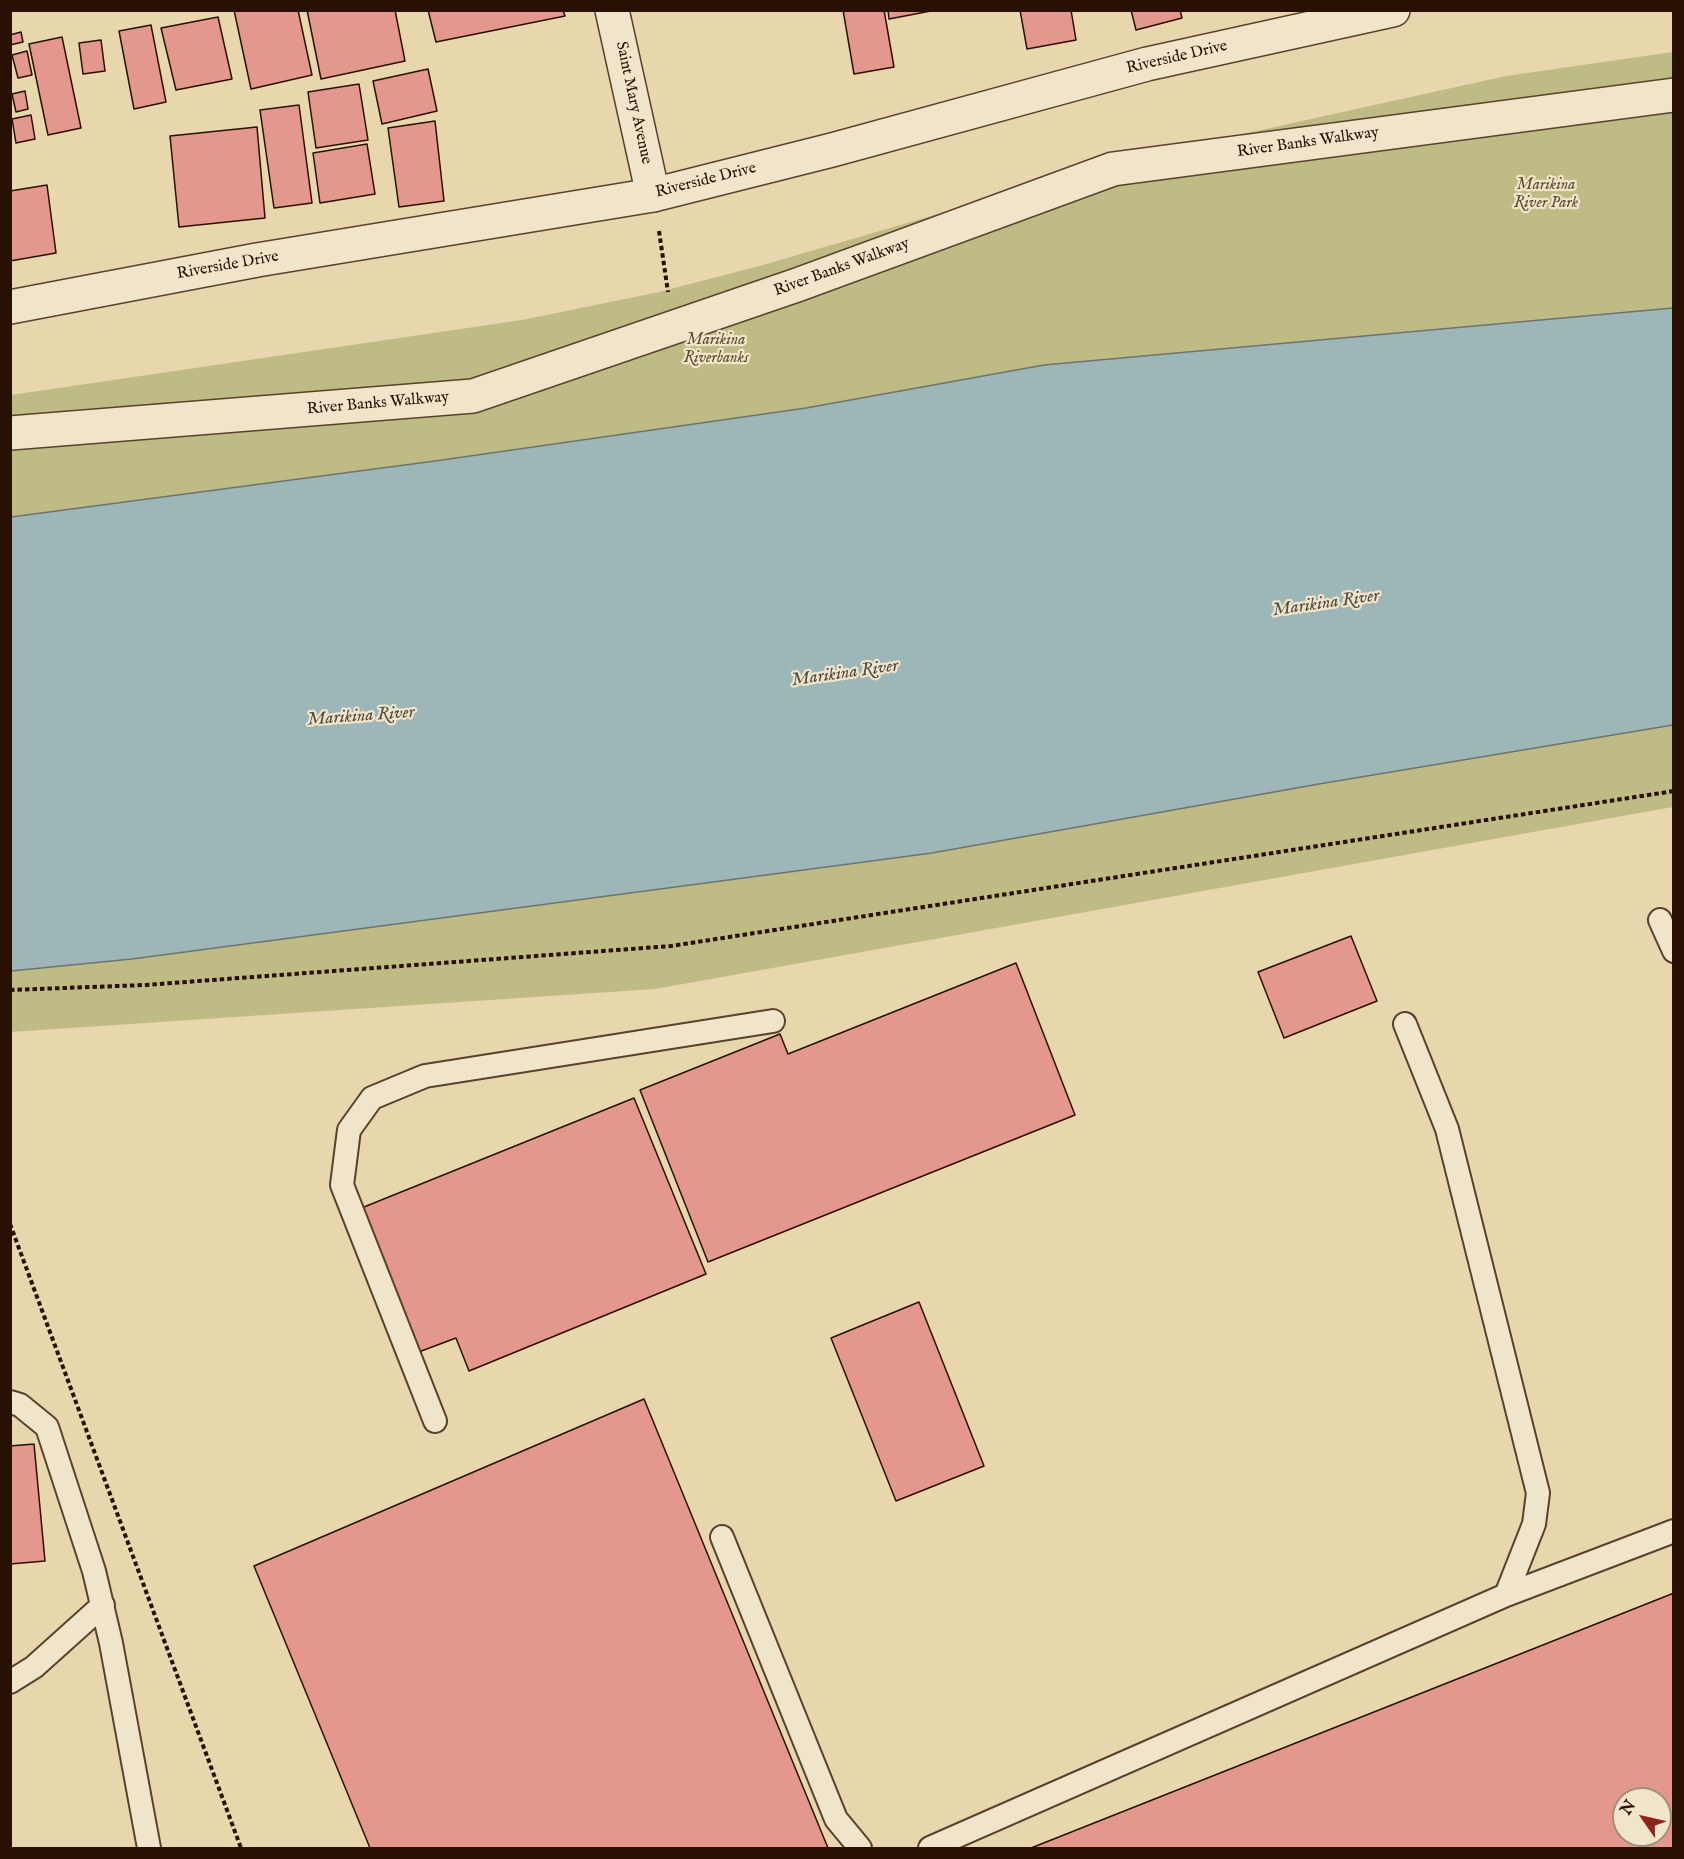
<!DOCTYPE html>
<style>
body{margin:0}
#map{position:relative;width:1684px;height:1859px;overflow:hidden;background:#e8d7ad;font-family:"IM FELL English",serif}
canvas{display:block}
.frame{position:absolute;inset:0;border:12px solid #281102;pointer-events:none}
.north{position:absolute;left:1612px;top:1787px;width:60px;height:60px;box-sizing:border-box;background:#f0e5ca;border:2px solid #a0907a;border-radius:50%;rotate:304deg;font-size:16px;font-weight:700;line-height:24px;text-align:center;color:#281102}
.north::after{content:'';display:block;margin:auto;width:21px;height:27px;background:#8f2418;clip-path:polygon(50% 0,100% 100%,50% 72%,0 100%)}
</style>
<div id="map">
<canvas width="1684" height="1859"></canvas>
<div class="frame"></div>
<div class="north">N</div>
</div>
<script>
const ctx = document.querySelector('canvas').getContext('2d');
ctx.lineJoin = 'round';
function paint(path, color) {
  ctx.fillStyle = color;
  ctx.fill(path, 'evenodd');
}
function poly(rows) {
  const path = new Path2D();
  for (const r of rows) {
    path.moveTo(r[0], r[1]);
    for (let i = 2; i < r.length; i += 2) path.lineTo(r[i], r[i + 1]);
  }
  return path;
}
function trace(path, color, width, dash) {
  ctx.strokeStyle = color;
  ctx.lineWidth = width;
  ctx.lineCap = dash ? 'butt' : 'round';
  ctx.setLineDash(dash || []);
  ctx.stroke(path);
}
function write(font, color, halo, rows, align = 'center') {
  ctx.font = font + ' "IM FELL English",serif';
  ctx.lineWidth = 4.5;
  ctx.setLineDash([]);
  ctx.textBaseline = 'middle';
  ctx.strokeStyle = halo;
  ctx.fillStyle = color;
  for (const [text, x, y, turn = 0] of rows) {
    ctx.save();
    ctx.translate(x, y);
    ctx.rotate((+turn || 0) * Math.PI / 180);
    ctx.textAlign = isNaN(turn) ? turn : align;
    if (halo) ctx.strokeText(text, 0, 0);
    ctx.fillText(text, 0, 0);
    ctx.restore();
  }
}
paint(poly([
 [1673,52,1673,308,1044,365,806,408,435,461,11,517,11,395,522,320,659,292,763,265,1116,162,1506,76],
 [1673,725,1673,807,655,989,11,1032,11,971,132,959,932,853,1319,784]
]), '#bebc84');
const water = poly([
 [1673,308,1673,725,1319,784,932,853,132,959,11,971,11,517,435,461,806,408,1044,365,1673,308]
]);
paint(water, '#9db6b7');
trace(water, '#6e746f', 1.5);
const building = poly([
 [234,10,298,10,312,75,251,89,234,10],
 [307,10,395,10,405,61,321,79,307,10],
 [428,10,563,10,565,16,436,42,428,10],
 [843,10,884,10,894,67,854,74,843,10],
 [888,10,936,10,889,19,888,10],
 [1020,10,1071,10,1076,40,1027,49,1020,10],
 [1131,10,1180,10,1182,18,1136,30,1131,10],
 [218,17,232,79,176,90,161,28,218,17],
 [151,25,166,102,134,109,119,31,151,25],
 [21,32,23,42,10,45,10,35,21,32],
 [62,37,81,128,48,135,29,44,62,37],
 [101,40,105,71,83,74,79,43,101,40],
 [27,51,32,75,18,78,12,55,27,51],
 [428,69,437,111,382,124,373,81,428,69],
 [359,84,368,140,316,148,308,92,359,84],
 [25,91,28,109,16,112,12,94,25,91],
 [299,105,312,203,274,208,260,110,299,105],
 [31,115,35,139,16,143,12,119,31,115],
 [435,121,444,201,399,207,388,128,435,121],
 [257,127,265,218,179,227,170,136,257,127],
 [367,144,375,194,320,203,313,153,367,144],
 [47,185,56,253,10,261,10,191,47,185],
 [1351,936,1377,1001,1284,1038,1258,972,1351,936],
 [1016,963,1075,1115,708,1262,640,1090,780,1034,788,1054,1016,963],
 [634,1098,706,1274,469,1371,456,1338,416,1353,359,1209,634,1098],
 [919,1302,984,1466,896,1501,831,1338,919,1302],
 [644,1399,828,1848,370,1848,254,1566,644,1399],
 [34,1444,45,1561,10,1564,10,1446,34,1444],
 [1674,1593,1674,1848,1031,1848,1674,1593],
 [1624,1799,1660,1799,1660,1835,1624,1835,1624,1799]
]);
paint(building, '#e4988d');
trace(building, '#281102', 1.5);
const service = poly([
 [1660,920,1674,951],
 [1405,1024,1447,1129,1538,1493,1534,1524,1506,1595],
 [10,1402,20,1405,47,1427,94,1571,111,1643,149,1848],
 [435,1421,342,1185,349,1130,372,1098,425,1076,773,1021],
 [722,1537,836,1819,860,1848],
 [10,1682,34,1667,103,1605],
 [930,1848,1506,1595,1674,1531]
]);
const pedestrian = poly([
 [10,433,473,396,797,285,1113,169,1674,95]
]);
const minor = poly([
 [10,307,257,260,653,195,832,150,1147,64,1393,10]
]);
const tertiary = poly([
 [612,10,653,195]
]);
trace(service, '#58422d', 26);
trace(pedestrian, '#58422d', 36);
trace(minor, '#58422d', 36);
trace(tertiary, '#58422d', 36);
trace(poly([
 [659,231,668,292],
 [10,990,145,985,671,946,1674,791],
 [10,1224,241,1848]
]), '#281102', 4, [4.5, 3]);
trace(service, '#f0e5ca', 22);
trace(pedestrian, '#f0e5ca', 33);
trace(minor, '#f0e5ca', 33);
trace(tertiary, '#f0e5ca', 33);
write('16px', '#281102', '#f0e5ca', [
 ["Riverside Drive",1177,58,-13],
 ["Saint Mary Avenue",633,103,78],
 ["River Banks Walkway",1308,143,-8],
 ["Riverside Drive",706,181,-14],
 ["Riverside Drive",228,266,-10],
 ["River Banks Walkway",842,268,-20],
 ["River Banks Walkway",378,404,-5]
]);
write('italic 16px', '#5c4d30', '#f0e5ca', [
 ["Marikina",1546,186],
 ["River Park",1546,204],
 ["Marikina",716,341],
 ["Riverbanks",716,359]
]);
write('italic 18px', '#514b41', '#f0e5ca', [
 ["Marikina River",1326,604,-8],
 ["Marikina River",845,674,-8],
 ["Marikina River",361,717,-4]
]);
</script>
